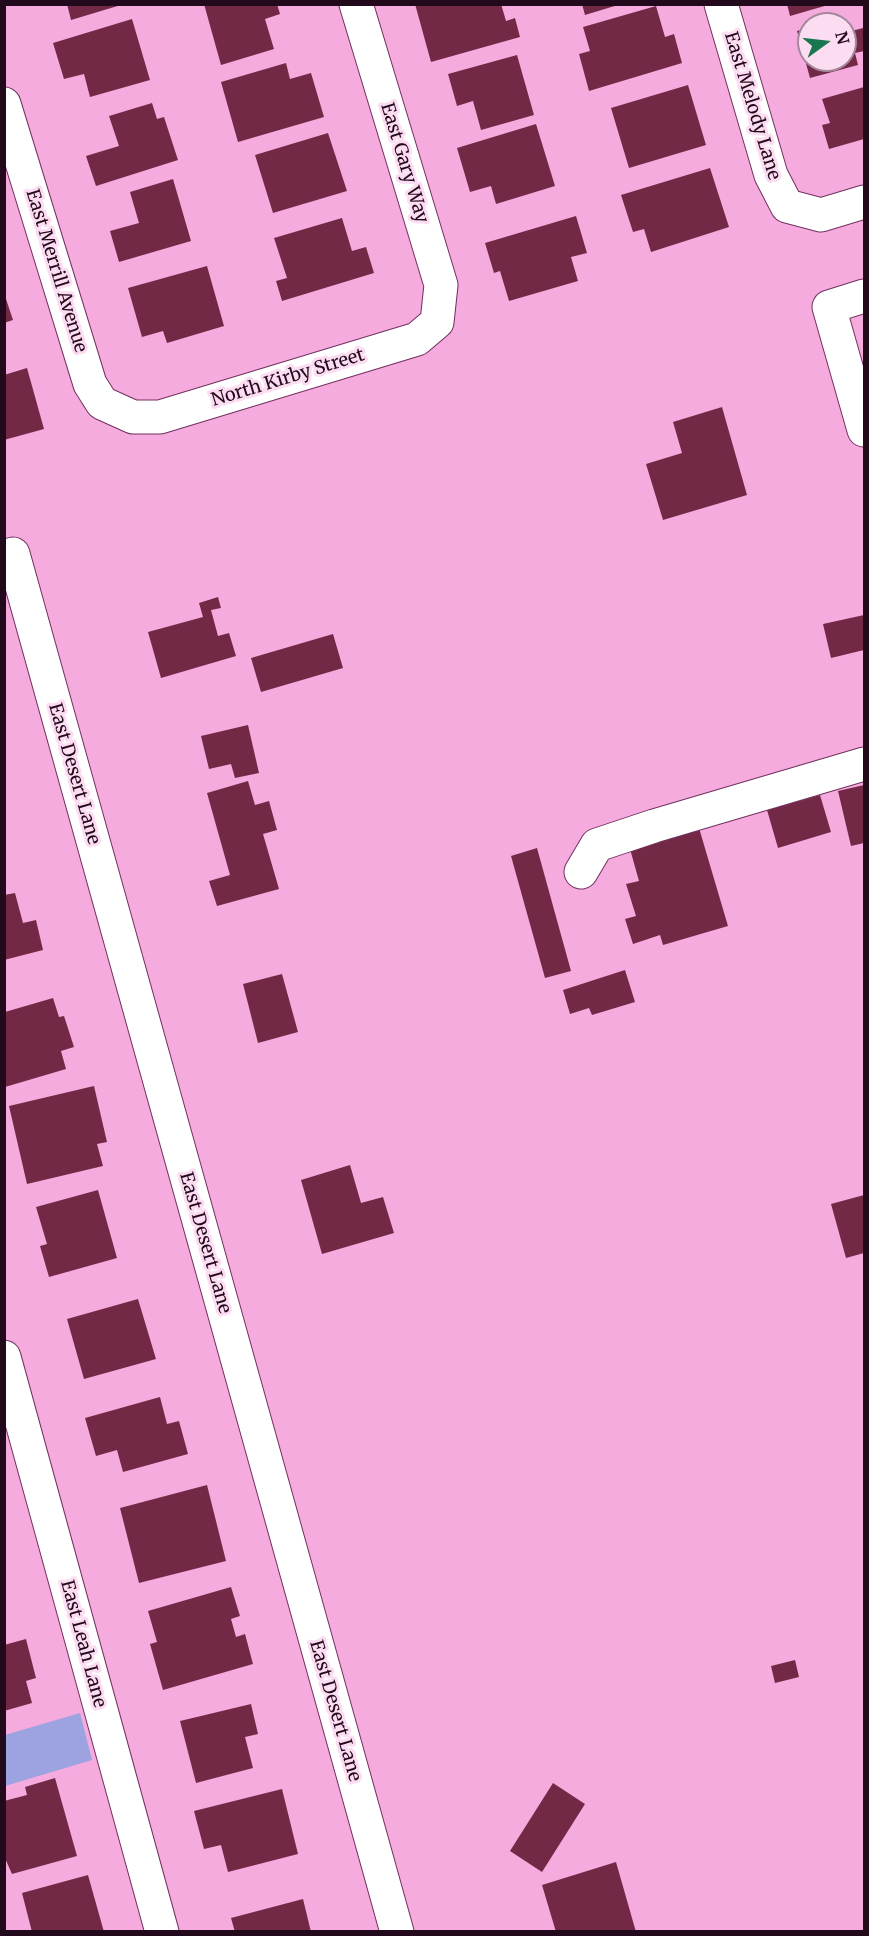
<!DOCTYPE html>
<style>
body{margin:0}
#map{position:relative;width:869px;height:1936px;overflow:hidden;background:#f6abde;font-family:Merriweather,serif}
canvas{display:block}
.frame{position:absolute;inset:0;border:6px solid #23091c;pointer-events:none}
.north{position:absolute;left:797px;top:12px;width:60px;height:60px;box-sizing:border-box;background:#fcdcf1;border:2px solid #a5889c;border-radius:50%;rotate:75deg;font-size:16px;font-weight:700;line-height:24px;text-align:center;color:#23091c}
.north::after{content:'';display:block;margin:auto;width:21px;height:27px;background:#18774e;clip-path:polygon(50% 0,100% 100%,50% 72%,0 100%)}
</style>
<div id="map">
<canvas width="869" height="1936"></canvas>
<div class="frame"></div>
<div class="north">N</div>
</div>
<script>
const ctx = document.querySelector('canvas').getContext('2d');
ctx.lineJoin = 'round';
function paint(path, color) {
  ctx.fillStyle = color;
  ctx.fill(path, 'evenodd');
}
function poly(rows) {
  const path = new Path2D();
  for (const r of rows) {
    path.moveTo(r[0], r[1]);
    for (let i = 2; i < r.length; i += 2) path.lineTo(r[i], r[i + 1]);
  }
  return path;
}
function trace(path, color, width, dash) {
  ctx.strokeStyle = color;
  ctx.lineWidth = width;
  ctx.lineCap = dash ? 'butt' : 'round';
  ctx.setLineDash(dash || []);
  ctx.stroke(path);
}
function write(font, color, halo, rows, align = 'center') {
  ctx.font = font + ' Merriweather,serif';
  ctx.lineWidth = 6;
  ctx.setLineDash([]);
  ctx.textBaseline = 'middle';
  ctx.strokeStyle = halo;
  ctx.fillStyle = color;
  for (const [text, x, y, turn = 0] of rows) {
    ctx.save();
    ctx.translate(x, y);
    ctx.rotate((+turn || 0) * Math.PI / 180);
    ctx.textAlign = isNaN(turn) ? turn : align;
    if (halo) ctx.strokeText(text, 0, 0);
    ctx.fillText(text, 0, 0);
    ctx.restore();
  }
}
paint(poly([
 [80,1713,92,1760,5,1786,5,1735]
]), '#9ca3e0');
paint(poly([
 [67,4,121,4,121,5,71,20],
 [204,4,277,4,280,14,265,19,274,49,221,65],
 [415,4,501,4,506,21,515,18,520,37,431,62],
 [582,4,618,4,618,5,585,15],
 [787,4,828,4,828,5,790,16],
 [656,6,665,37,674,34,682,63,589,91,579,54,590,51,583,27],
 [844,18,848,32,863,28,864,51,855,53,858,65,810,78,797,31,809,28,809,60,845,60,845,24,826,23],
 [132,19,150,80,90,97,84,74,64,79,53,43],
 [517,55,534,115,481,130,473,101,457,106,448,74],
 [286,63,290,79,311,73,324,117,238,142,221,82],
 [688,85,706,145,629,168,611,108],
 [864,87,864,139,829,149,822,125,830,123,822,99],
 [152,103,157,119,164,117,178,160,96,186,86,156,119,146,109,116],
 [536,124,555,186,496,204,491,186,470,192,457,148],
 [328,133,347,191,273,213,255,155],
 [710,168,729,227,651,252,644,229,633,232,621,195],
 [173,179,191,241,119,262,110,231,139,223,130,192],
 [576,216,587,253,571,257,578,281,509,301,500,271,494,273,485,243],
 [342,218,352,251,366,247,374,273,282,301,276,281,287,278,274,238],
 [207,266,224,326,167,343,163,331,142,337,128,288],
 [4,293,13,320,4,323],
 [27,368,44,429,4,440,4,375],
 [722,407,747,495,663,520,646,464,682,453,673,422],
 [218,597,221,608,211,610,218,636,229,633,236,656,161,678,148,632,203,617,199,603],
 [864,615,864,650,831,658,823,624],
 [333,634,343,668,261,692,251,658],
 [248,725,259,773,235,778,231,764,209,769,201,736],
 [248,781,255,805,269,801,277,830,263,834,279,889,217,906,209,881,230,875,207,793],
 [864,785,864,843,851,846,838,791],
 [820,795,831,832,778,848,767,810],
 [699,828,728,926,663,945,660,935,633,944,625,919,636,916,626,884,639,881,630,849],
 [537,848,571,971,545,978,511,856],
 [15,893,23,923,36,920,43,950,4,960,4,895],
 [625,970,635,1002,592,1015,589,1008,570,1014,563,990],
 [282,974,298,1032,258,1043,243,984],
 [53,998,59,1017,64,1016,74,1047,61,1051,66,1069,5,1087,5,1012],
 [94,1086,107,1142,97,1144,103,1166,27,1184,9,1106],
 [350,1165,361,1203,383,1197,394,1233,322,1254,301,1180],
 [98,1190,117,1258,49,1277,40,1246,47,1244,36,1207],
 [864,1195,864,1253,846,1258,831,1204],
 [138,1299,156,1359,84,1379,67,1319],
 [160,1397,167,1424,179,1421,188,1454,123,1472,117,1450,96,1456,85,1418],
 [207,1485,226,1561,139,1583,120,1508],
 [231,1587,240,1616,231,1619,236,1637,245,1634,253,1664,163,1690,150,1644,157,1642,148,1611],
 [26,1639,36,1678,26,1681,32,1703,4,1711,4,1645],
 [795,1660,799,1677,775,1683,771,1666],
 [251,1704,258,1734,245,1737,253,1768,196,1783,180,1721],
 [55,1778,77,1856,12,1874,4,1856,4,1801,27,1795,25,1787],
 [553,1783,585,1804,542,1872,510,1851],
 [282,1789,298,1854,228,1872,221,1845,204,1849,194,1811],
 [616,1862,636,1932,556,1932,542,1885],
 [88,1875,104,1932,32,1932,22,1893],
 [303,1899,311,1932,235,1932,231,1918]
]), '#732946');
const minor = poly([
 [721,4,771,175,787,206,821,215,864,202],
 [4,104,90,384,102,403,133,417,160,417,417,339,437,322,441,285,356,4],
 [864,296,829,307,864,430],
 [13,554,397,1932],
 [581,872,597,845,654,826,864,764],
 [4,1357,162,1932]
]);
trace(minor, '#71315f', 35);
trace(minor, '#fff', 33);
write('18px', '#23091c', '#fcdcf1', [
 ["East Melody Lane",752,106,73],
 ["East Gary Way",404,163,73],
 ["East Merrill Avenue",56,271,73],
 ["North Kirby Street",288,378,-17],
 ["East Desert Lane",74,774,74],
 ["East Desert Lane",205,1243,74],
 ["East Leah Lane",83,1644,75],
 ["East Desert Lane",335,1711,74]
]);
</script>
